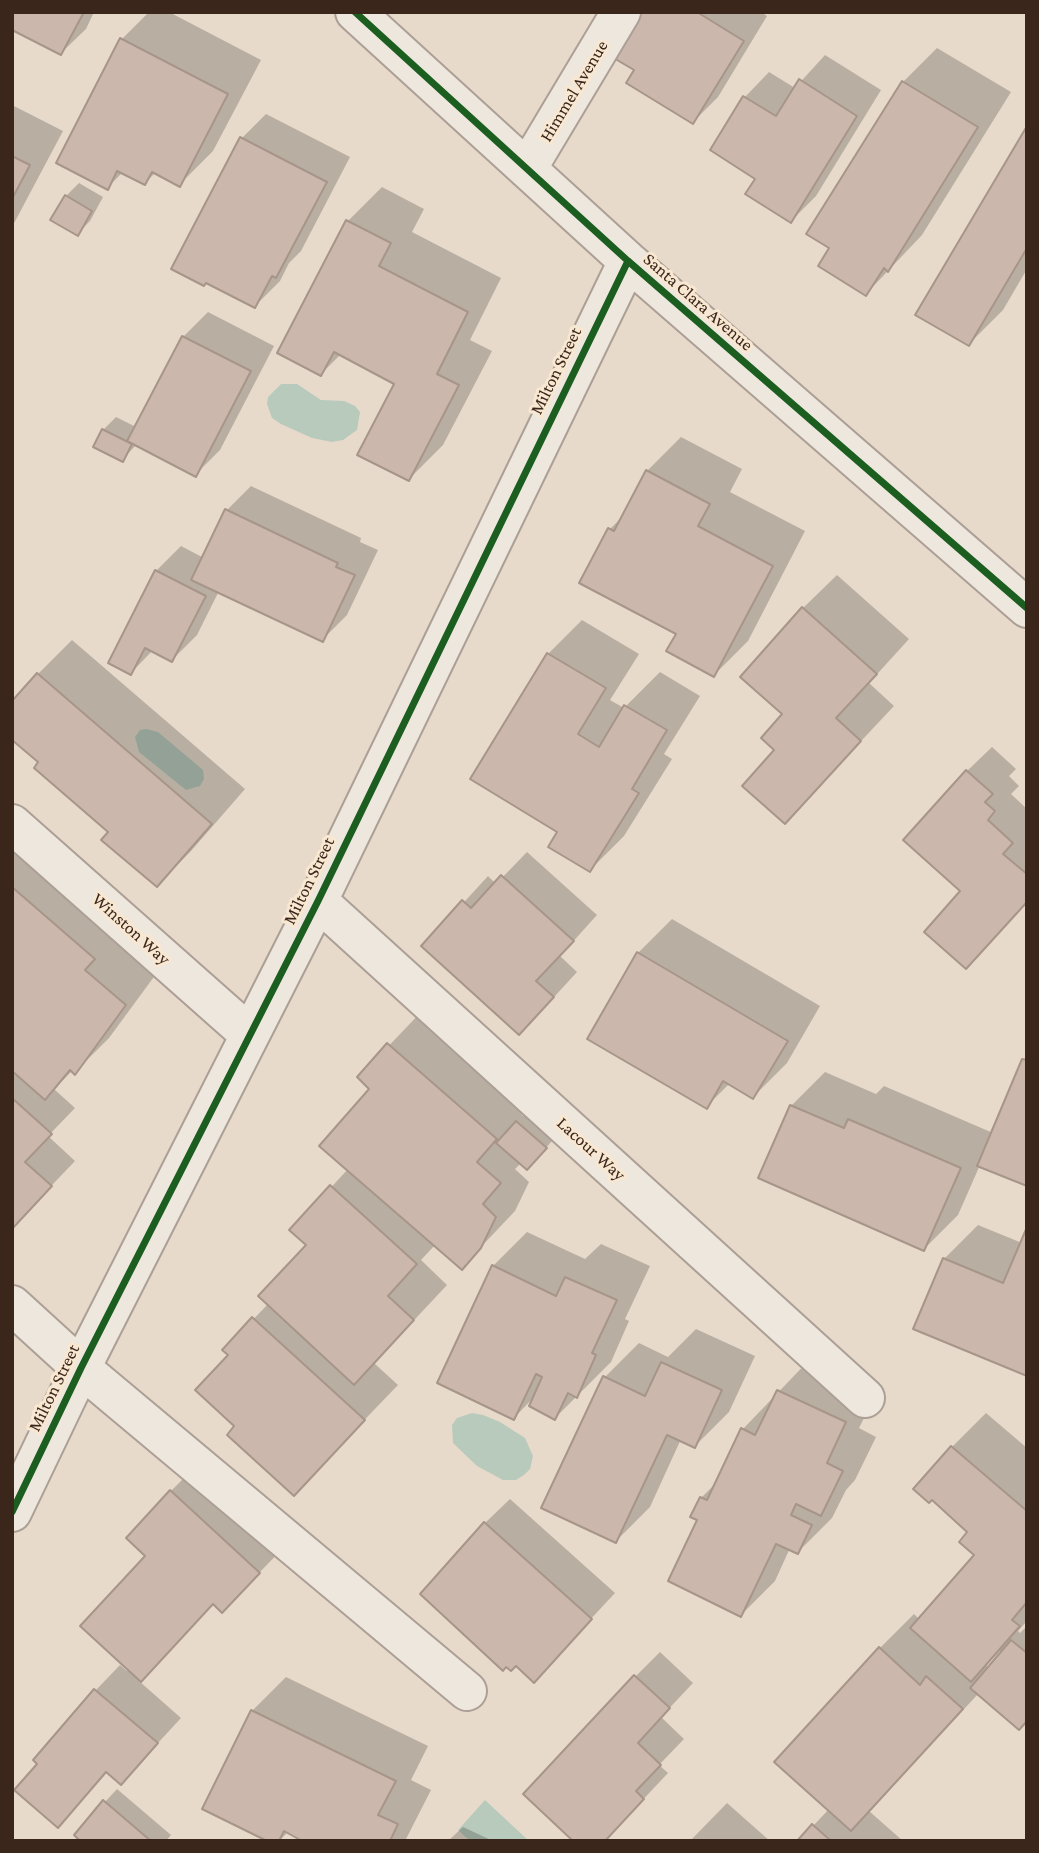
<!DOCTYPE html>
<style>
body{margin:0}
#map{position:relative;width:1039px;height:1853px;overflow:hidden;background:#e7dacb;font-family:"Crimson Pro",serif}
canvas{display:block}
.frame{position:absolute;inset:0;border:14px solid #3b261c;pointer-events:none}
</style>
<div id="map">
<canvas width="1039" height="1853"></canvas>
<div class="frame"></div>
</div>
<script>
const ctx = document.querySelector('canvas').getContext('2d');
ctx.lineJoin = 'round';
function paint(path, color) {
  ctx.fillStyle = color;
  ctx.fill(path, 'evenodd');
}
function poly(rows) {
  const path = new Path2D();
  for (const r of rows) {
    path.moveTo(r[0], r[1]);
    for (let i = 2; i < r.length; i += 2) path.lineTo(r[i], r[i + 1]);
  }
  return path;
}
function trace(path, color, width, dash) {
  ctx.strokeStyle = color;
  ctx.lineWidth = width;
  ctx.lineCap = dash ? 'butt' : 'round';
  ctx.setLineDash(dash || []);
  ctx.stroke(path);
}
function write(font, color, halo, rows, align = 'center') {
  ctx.font = font + ' "Crimson Pro",serif';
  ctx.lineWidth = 6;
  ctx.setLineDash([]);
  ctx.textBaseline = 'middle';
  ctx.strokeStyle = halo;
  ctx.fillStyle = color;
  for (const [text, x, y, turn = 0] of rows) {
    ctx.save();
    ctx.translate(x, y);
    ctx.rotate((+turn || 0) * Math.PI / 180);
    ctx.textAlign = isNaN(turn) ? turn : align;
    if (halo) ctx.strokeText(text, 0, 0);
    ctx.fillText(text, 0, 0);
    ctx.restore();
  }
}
paint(poly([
 [281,384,297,384,321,400,344,401,355,406,360,412,357,430,343,440,332,442,312,438,281,424,272,418,267,404,268,397],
 [146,729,158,732,203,770,204,779,200,786,186,790,139,752,135,737,140,730],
 [472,1413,483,1415,500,1422,525,1438,533,1456,530,1469,524,1475,516,1480,503,1480,477,1466,453,1443,452,1425,457,1418],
 [485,1800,529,1841,470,1841,458,1830]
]), '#b8cabc');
paint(poly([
 [12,12,94,12,86,29,61,53],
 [149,12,169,12,261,60,213,151,179,185,156,172,145,183,123,172,107,188,122,39],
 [643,12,761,12,767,16,718,97,693,122,636,70],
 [937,48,1011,92,922,235,866,294,831,248,903,82],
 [825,55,881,90,816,196,791,221,757,178,712,150,745,97,769,72,795,88],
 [12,105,63,131,12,227],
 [266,114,350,157,301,251,289,263,280,281,255,306,242,138],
 [1027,129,1027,269,1003,310,969,344],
 [79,183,103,197,90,221,77,234,52,219,66,196],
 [382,187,424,209,412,232,501,278,470,340,492,351,443,445,409,479,396,383,341,354,321,374,348,221],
 [208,312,274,346,220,450,196,474,137,444,122,460,103,430,116,417,136,427,183,337],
 [681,437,742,469,730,492,805,531,748,641,714,675,678,633,610,529,624,515,647,471],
 [251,486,361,538,360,542,378,550,347,615,322,640,219,591,197,635,172,660,153,650,131,673,156,571,181,546,204,558,226,511],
 [837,575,909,639,869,683,894,706,785,822,785,714,803,608],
 [582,620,639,654,610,700,624,708,660,672,700,696,664,754,672,759,624,836,590,870,560,831,548,654],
 [72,640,245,789,191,851,157,885,110,832,40,762,38,674],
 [992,747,1016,769,1009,776,1019,786,1011,794,1027,809,1027,902,966,967,962,891,967,771],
 [12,824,159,970,109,1038,75,1072,73,1070,54,1089,75,1108,48,1136,75,1161,12,1227],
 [527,852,597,915,560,956,577,972,544,1008,424,946,488,876,496,884],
 [672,919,820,1006,787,1063,753,1097,730,1083,706,1107,638,953],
 [423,1010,529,1104,521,1114,523,1116,529,1109,558,1134,539,1156,521,1163,515,1169,529,1182,515,1211,461,1268,435,1245,421,1260,447,1285,374,1363,398,1385,294,1493,237,1426,230,1355,224,1350,268,1304,308,1245,292,1230,348,1169,372,1088,359,1077],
 [1027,1057,1027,1185,980,1165,958,1215,924,1249,791,1106,825,1072,876,1094,884,1086,993,1133],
 [978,1225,1022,1243,1027,1375,944,1259],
 [527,1232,585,1259,601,1244,650,1266,625,1319,629,1321,611,1362,555,1418,535,1396,514,1418,493,1266],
 [696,1329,755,1356,729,1412,695,1446,681,1439,650,1507,616,1541,605,1377,639,1343,668,1357],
 [813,1356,879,1388,859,1428,876,1437,855,1480,846,1490,832,1518,798,1552,790,1548,775,1581,741,1615,699,1519,701,1498,717,1482,743,1429],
 [986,1413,1027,1448,1027,1621,1018,1631,1020,1633,1027,1626,1027,1720,979,1693,869,1811,903,1841,799,1841,829,1809,880,1648,914,1614,920,1620,977,1555,952,1447],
 [1000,1651,1002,1653,989,1668,986,1665],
 [205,1457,293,1538,222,1611,214,1603,139,1681,181,1718,121,1783,108,1771,58,1825,40,1764,35,1760,96,1690,120,1665,127,1671,129,1668,148,1556,171,1491],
 [510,1499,615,1593,534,1680,485,1523],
 [660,1652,693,1683,661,1717,684,1739,659,1765,668,1773,605,1840,608,1841,576,1841,635,1677],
 [286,1677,428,1746,411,1780,431,1790,405,1841,306,1841,288,1832,279,1841,252,1711],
 [117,1789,171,1835,166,1841,83,1841,105,1802],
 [727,1803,770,1841,690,1841],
 [463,1827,493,1841,448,1841]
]), '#0003');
const building = poly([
 [12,12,84,12,61,55,12,30,12,12],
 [640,12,697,12,744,41,693,124,626,83,634,70,612,57,640,12],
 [120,38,228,94,180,187,152,172,145,185,117,171,108,190,56,163,120,38],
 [799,79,857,116,791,223,745,194,755,179,710,150,743,96,776,116,799,79],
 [902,81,978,127,888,272,884,268,866,296,818,266,829,248,806,234,902,81],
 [1027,126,1027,248,969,346,915,315,1027,126],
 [240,137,327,182,276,278,272,276,255,308,206,283,204,286,171,269,240,137],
 [12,156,30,165,12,199,12,156],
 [65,195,92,211,78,236,50,220,65,195],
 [346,220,391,243,379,266,468,312,437,374,459,385,409,481,357,455,394,384,334,352,321,376,277,353,346,220],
 [182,336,251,371,196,477,127,441,182,336],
 [102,429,132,444,123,462,93,447,102,429],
 [646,470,710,504,698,526,773,566,714,677,666,651,676,634,579,583,608,528,614,531,646,470],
 [225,509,338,563,336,567,355,575,323,642,191,580,225,509],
 [155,570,206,596,172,662,145,648,131,675,108,663,155,570],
 [802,607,877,674,836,718,861,741,785,824,742,786,774,750,761,738,782,714,740,677,802,607],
 [547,653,606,688,578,734,599,747,624,705,667,730,632,789,639,793,590,872,548,847,557,832,470,779,547,653],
 [37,673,212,824,157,887,101,840,108,832,34,768,38,762,12,740,12,701,37,673],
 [966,770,993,794,985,802,995,811,988,820,1013,843,1003,854,1027,874,1027,902,966,969,924,932,960,891,903,840,966,770],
 [501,875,574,941,536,981,554,997,519,1035,421,946,462,900,471,908,501,875],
 [12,887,95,959,85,970,126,1005,75,1075,70,1070,45,1100,12,1071,12,887],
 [637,952,788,1041,753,1099,723,1081,707,1109,587,1039,637,952],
 [387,1043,497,1139,477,1162,501,1183,483,1204,496,1217,481,1248,462,1270,319,1146,369,1089,357,1077,387,1043],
 [1022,1059,1027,1060,1027,1186,977,1166,1022,1059],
 [12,1098,52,1134,25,1162,52,1186,12,1229,12,1098],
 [790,1105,844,1128,848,1119,961,1168,924,1251,758,1178,790,1105],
 [516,1121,547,1148,527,1170,496,1143,516,1121],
 [330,1185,417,1264,388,1296,414,1320,354,1385,258,1296,306,1245,289,1230,330,1185],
 [1027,1227,1027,1376,913,1329,943,1258,1003,1283,1027,1227],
 [492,1265,556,1296,565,1277,617,1300,592,1353,596,1355,577,1398,568,1393,555,1420,529,1406,542,1377,536,1374,514,1420,437,1383,492,1265],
 [252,1317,365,1420,294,1496,227,1435,234,1426,195,1390,228,1355,222,1350,252,1317],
 [661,1362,722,1390,695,1448,667,1435,616,1543,541,1508,603,1376,645,1396,661,1362],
 [777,1390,846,1422,827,1463,843,1471,821,1516,796,1504,791,1515,812,1525,798,1554,776,1544,741,1617,668,1581,697,1520,690,1517,700,1497,707,1500,741,1428,755,1435,777,1390],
 [951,1446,1027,1511,1027,1602,1012,1620,1020,1626,971,1682,910,1628,974,1555,959,1542,967,1532,932,1500,929,1503,913,1489,951,1446],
 [170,1490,260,1573,222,1613,213,1604,141,1682,80,1626,145,1556,126,1538,170,1490],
 [484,1522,592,1619,534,1683,516,1666,511,1671,506,1667,503,1671,420,1594,484,1522],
 [1011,1640,1027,1653,1027,1721,1019,1730,970,1688,1011,1640],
 [879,1647,920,1685,926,1676,963,1709,851,1831,774,1762,879,1647],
 [634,1675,670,1708,638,1743,661,1765,636,1791,644,1799,605,1841,573,1841,523,1794,634,1675],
 [94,1689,158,1743,121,1785,106,1772,58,1828,14,1790,37,1764,33,1760,94,1689],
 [251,1710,396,1781,378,1815,398,1824,390,1841,302,1841,284,1831,279,1841,267,1841,202,1809,251,1710],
 [103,1800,151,1841,80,1841,74,1835,103,1800],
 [812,1824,831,1841,797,1841,812,1824]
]);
paint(building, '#cbb7ac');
trace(building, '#a7958a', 2);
const minor = poly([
 [355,12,628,261,1027,608],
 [527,169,621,12],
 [12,824,249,1034],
 [318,901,865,1398],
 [12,1305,81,1368,467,1691],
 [12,1512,81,1368,318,901,628,261]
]);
trace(minor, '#ac9f95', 42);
trace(minor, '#eee7de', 38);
trace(poly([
 [355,12,628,261,1027,608],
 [12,1512,81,1368,318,901,628,261]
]), '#1b5e20', 7);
write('18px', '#3b261c', '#f8e7d1', [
 ["Himmel Avenue",574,91,-59],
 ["Santa Clara Avenue",698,302,41],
 ["Milton Street",556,371,-64],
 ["Milton Street",309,881,-64],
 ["Winston Way",131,929,42],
 ["Lacour Way",591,1149,42],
 ["Milton Street",54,1388,-64]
]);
</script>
